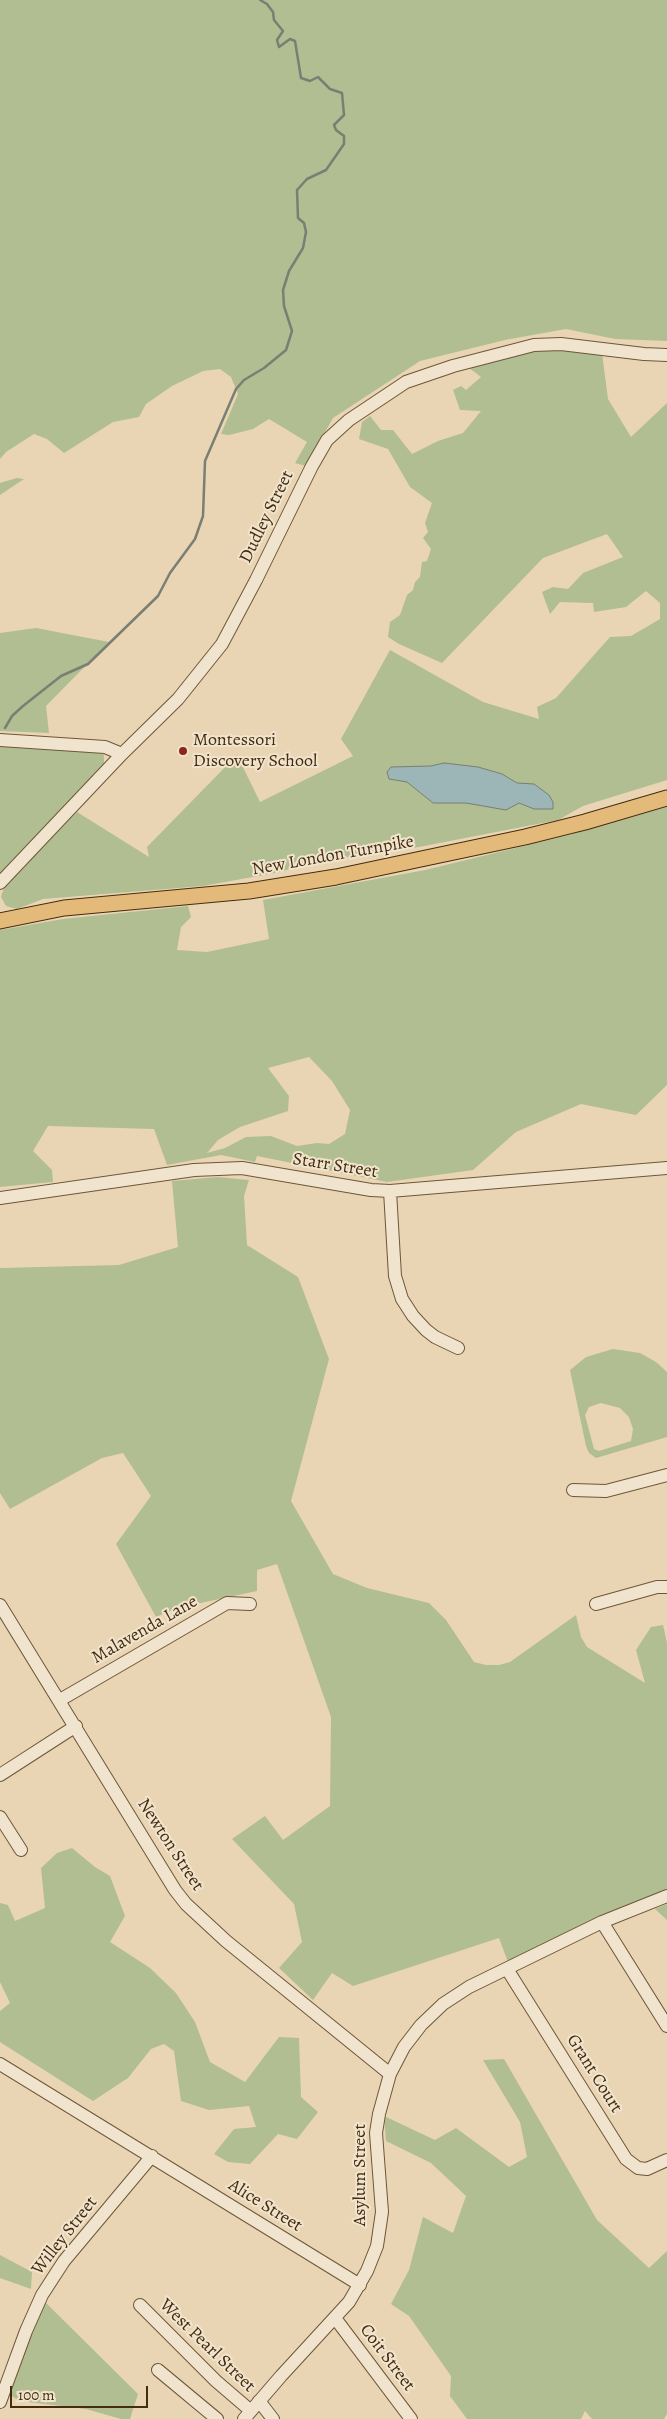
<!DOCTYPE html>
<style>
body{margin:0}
#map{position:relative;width:667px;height:2419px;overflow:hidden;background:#e9d5b4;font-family:Alegreya,serif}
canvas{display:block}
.scale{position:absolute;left:10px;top:2386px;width:138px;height:22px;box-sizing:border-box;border:2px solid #452c0e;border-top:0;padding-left:6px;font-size:15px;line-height:18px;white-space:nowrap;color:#452c0e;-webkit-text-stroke:4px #f1e4ce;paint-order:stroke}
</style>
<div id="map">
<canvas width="667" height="2419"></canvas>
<div class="scale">100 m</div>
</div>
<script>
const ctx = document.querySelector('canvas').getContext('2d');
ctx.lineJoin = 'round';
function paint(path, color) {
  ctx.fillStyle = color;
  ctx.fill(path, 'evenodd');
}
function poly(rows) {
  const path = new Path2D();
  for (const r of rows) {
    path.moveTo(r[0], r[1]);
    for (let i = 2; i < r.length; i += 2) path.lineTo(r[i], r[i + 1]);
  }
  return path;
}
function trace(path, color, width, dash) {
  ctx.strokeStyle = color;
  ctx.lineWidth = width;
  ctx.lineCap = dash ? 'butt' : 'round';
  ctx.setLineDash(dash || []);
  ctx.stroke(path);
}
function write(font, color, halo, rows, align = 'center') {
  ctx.font = font + ' Alegreya,serif';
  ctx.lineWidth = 4;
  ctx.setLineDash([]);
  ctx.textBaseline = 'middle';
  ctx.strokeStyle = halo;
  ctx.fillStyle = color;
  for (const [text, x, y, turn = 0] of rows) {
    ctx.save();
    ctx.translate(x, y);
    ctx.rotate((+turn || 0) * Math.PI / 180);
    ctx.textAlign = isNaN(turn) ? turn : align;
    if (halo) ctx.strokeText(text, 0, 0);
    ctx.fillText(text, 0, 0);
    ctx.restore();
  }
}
paint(poly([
 [0,0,667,0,667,341,615,339,566,329,505,340,420,361,333,418,306,466,295,463,307,442,269,419,253,429,229,435,221,434,238,394,231,377,220,369,203,371,172,386,146,404,139,417,113,422,64,453,47,439,34,434,6,452,0,459],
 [543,349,602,353,608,399,631,437,667,403,667,780,583,806,558,820,419,847,311,862,280,872,203,886,43,899,17,909,6,906,1,897,5,884,77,812,149,857,147,847,237,755,260,802,353,756,341,739,390,650,483,702,539,719,537,707,556,698,610,637,631,636,660,619,660,603,646,591,626,607,594,612,593,603,560,602,550,614,542,592,553,587,568,589,583,573,623,557,607,534,543,558,442,663,399,644,388,637,390,622,400,615,407,595,413,590,415,582,420,577,422,562,427,561,431,549,423,538,428,532,425,523,432,503,410,487,388,449,359,439,362,422,370,416,381,430,393,430,412,454,438,441,463,433,481,411,460,410,453,390,461,386,466,390,481,377,469,368,498,359],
 [17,478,24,479,0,495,0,483],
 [36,628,109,642,46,706,49,733,0,731,0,633],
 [0,744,99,751,104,755,104,768,0,877],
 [667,804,667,1085,636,1115,581,1104,516,1132,473,1170,387,1182,257,1156,255,1162,221,1155,167,1165,154,1129,48,1126,33,1151,52,1170,53,1182,0,1187,0,930,63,919,188,906,191,917,181,927,177,950,207,952,269,939,263,900,425,870,569,835],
 [309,1057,332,1081,350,1110,345,1134,329,1144,317,1143,297,1146,271,1136,246,1137,225,1148,207,1153,218,1140,240,1127,288,1111,289,1096,268,1068],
 [218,1177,249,1180,244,1196,247,1245,298,1277,329,1359,291,1501,333,1574,367,1588,429,1603,446,1620,474,1662,486,1665,499,1665,510,1662,576,1615,581,1637,587,1647,645,1683,636,1650,651,1627,663,1625,667,1643,667,1889,592,1920,508,1962,499,1938,353,1986,332,1973,313,2000,279,1968,302,1942,294,1904,232,1839,265,1816,283,1840,330,1806,331,1717,277,1564,257,1570,257,1591,177,1608,156,1617,116,1544,151,1496,123,1453,102,1458,10,1509,0,1493,0,1268,119,1265,178,1247,172,1181],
 [613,1349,640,1353,656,1362,667,1372,667,1437,596,1458,589,1453,586,1446,570,1370,586,1357],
 [601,1403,620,1408,629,1417,633,1429,631,1441,599,1451,594,1449,585,1415,589,1407],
 [72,1848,95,1867,110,1876,125,1916,110,1942,150,1968,176,1993,195,2022,210,2062,245,2082,279,2037,299,2038,301,2097,318,2112,297,2139,278,2134,250,2164,228,2162,214,2154,234,2129,256,2127,249,2106,209,2110,181,2101,174,2051,164,2044,151,2049,128,2078,93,2101,0,2042,0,2011,10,2003,0,1982,0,1903,8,1905,15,1921,45,1908,41,1868,57,1853],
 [667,1904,667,1920,655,1909],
 [504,2059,597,2220,649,2268,667,2251,667,2414,664,2419,592,2419,585,2411,581,2419,467,2419,450,2396,451,2376,409,2316,391,2304,409,2270,423,2217,453,2233,466,2196,431,2163,386,2141,384,2116,435,2140,456,2128,509,2167,527,2157,520,2122,483,2060],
 [0,2255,32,2272,31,2289,0,2278],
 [42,2299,138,2394,130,2419,121,2419,86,2409,20,2401,10,2395,26,2341]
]), '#b1be91');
const water = poly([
 [444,763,478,767,502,774,517,783,534,784,549,795,553,802,553,809,534,809,519,803,506,810,466,803,433,803,407,782,389,779,387,772,391,767,431,766,444,763]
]);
paint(water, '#9cb6b8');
trace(water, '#797f74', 1);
trace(poly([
 [5,728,12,716,23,706,61,676,88,664,158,596,170,573,195,539,203,516,205,461,236,389,244,380,264,368,286,350,292,331,284,306,283,290,289,271,303,248,306,232,304,223,298,218,297,190,307,179,326,170,344,144,344,136,336,130,334,125,344,115,342,93,330,89,318,77,310,81,301,78,295,41,290,39,279,47,277,40,283,31,274,20,273,12,267,4,260,0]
]), '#797f74', 2.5);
const minor = poly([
 [0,740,105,747,122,754],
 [0,883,122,754,178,699,222,644,256,580,312,466,327,440,349,420,406,382,453,366,534,345,561,344,644,354,667,355],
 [390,1191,395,1276,402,1299,413,1316,426,1330,435,1337,458,1348],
 [0,1198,194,1170,242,1168,371,1190,390,1191,667,1168],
 [573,1490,606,1491,667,1475],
 [596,1604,657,1587,667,1587],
 [0,1605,175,1890,186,1904,226,1941,390,2074],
 [60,1700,227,1603,250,1604],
 [0,1775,76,1726],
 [0,1817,21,1850],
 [602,1922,667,2026],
 [507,1969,626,2159,638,2168,647,2169,667,2160],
 [0,2064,360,2285],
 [140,2305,216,2381,251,2411],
 [335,2318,411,2419],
 [158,2370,217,2419],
 [259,2401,273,2419],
 [0,2402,26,2331,42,2295,64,2261,152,2156],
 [244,2419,281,2376,349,2302,367,2271,377,2246,382,2212,376,2133,379,2114,390,2074,404,2047,421,2025,443,2004,469,1987,602,1922,667,1896]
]);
const major = poly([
 [0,921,64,908,249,891,336,877,525,837,585,822,667,798]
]);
trace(minor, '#6e5638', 14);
trace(major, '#452c0e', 17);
trace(minor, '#f1e4ce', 12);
trace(major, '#e4ba7a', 15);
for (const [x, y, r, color] of [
 [183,751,5,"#8f2418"]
]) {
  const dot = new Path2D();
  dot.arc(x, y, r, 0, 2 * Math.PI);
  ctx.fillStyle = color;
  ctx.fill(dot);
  trace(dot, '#f1e4ce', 2);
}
write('18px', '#452c0e', '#f1e4ce', [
 ["Dudley Street",267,517,-64],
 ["New London Turnpike",333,856,-10],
 ["Starr Street",335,1166,9],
 ["Malavenda Lane",145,1630,-30],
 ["Newton Street",170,1845,57],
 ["Grant Court",594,2074,58],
 ["Asylum Street",361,2175,-90],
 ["Alice Street",265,2206,32],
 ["Willey Street",65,2236,-52],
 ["West Pearl Street",207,2346,44],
 ["Coit Street",387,2358,53]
]);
write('18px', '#452c0e', '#f1e4ce', [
 ["Montessori",193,741],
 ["Discovery School",193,762]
], 'left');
</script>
